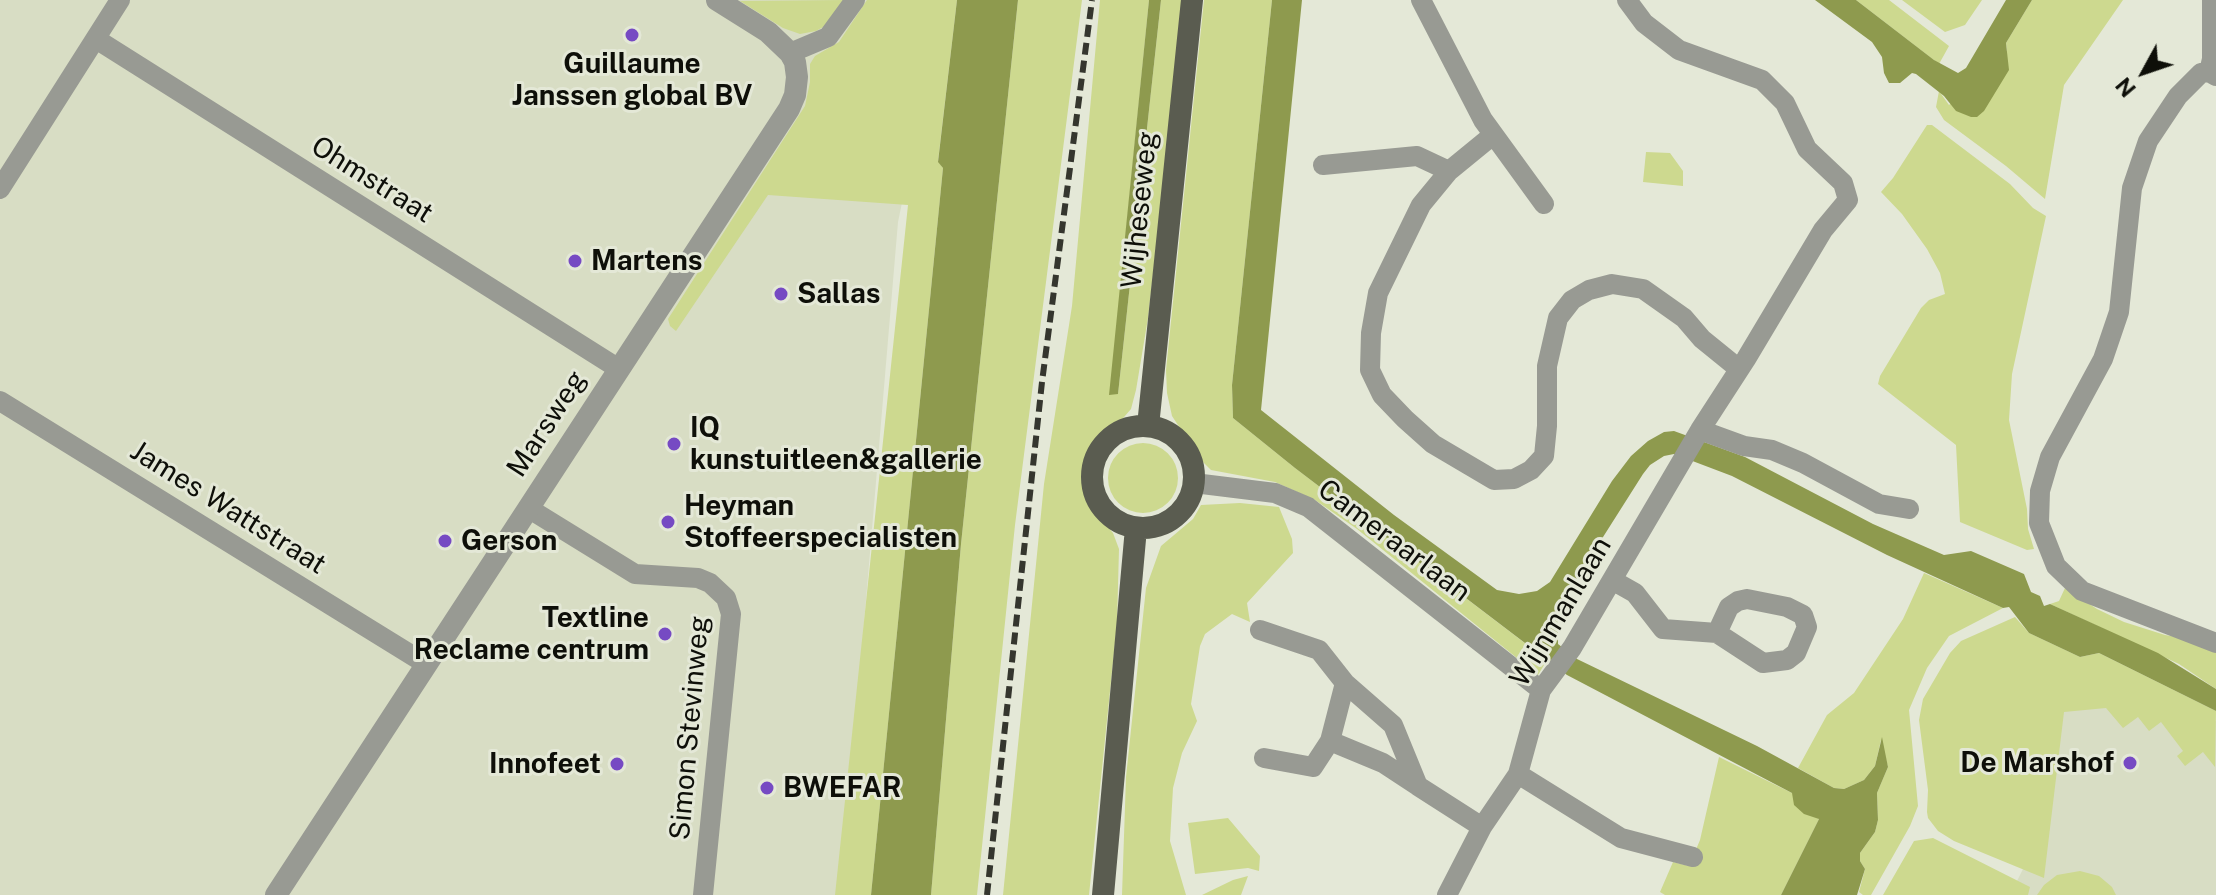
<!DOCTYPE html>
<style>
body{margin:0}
#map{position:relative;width:2216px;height:895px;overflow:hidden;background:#e4e8d7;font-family:"Public Sans",sans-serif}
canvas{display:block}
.north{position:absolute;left:2104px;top:32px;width:80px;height:80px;-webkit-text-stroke:6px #e4e8d7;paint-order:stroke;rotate:230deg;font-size:22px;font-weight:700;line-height:32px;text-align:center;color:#0e0f09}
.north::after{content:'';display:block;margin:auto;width:28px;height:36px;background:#0e0f09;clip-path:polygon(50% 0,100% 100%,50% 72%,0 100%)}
</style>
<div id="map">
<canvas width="2216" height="895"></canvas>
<div class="north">N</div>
</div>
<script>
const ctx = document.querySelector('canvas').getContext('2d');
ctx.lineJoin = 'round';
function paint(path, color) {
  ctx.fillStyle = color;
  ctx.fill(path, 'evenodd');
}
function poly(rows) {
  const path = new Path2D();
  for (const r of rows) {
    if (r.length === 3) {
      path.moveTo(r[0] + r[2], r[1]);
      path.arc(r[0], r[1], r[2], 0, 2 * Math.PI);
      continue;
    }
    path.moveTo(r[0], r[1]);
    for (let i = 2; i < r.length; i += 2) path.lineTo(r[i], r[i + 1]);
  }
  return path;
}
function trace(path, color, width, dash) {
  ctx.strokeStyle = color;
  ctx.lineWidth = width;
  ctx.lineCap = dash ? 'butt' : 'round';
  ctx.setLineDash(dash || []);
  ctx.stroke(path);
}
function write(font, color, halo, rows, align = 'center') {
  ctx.font = font + ' "Public Sans",sans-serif';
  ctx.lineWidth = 6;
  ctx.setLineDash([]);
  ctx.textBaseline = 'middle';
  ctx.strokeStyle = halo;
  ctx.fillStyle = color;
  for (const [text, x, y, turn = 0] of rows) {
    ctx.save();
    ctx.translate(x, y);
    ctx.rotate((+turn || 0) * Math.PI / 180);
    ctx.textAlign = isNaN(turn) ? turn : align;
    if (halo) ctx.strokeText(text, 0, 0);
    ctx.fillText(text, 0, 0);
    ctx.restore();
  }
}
paint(poly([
 [0,0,944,0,898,222,841,895,0,895],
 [2047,699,2216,721,2216,895,2010,895,2031,853]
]), '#d8ddc4');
paint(poly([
 [844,0,825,26,816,31,800,34,783,28,740,1],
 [867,0,957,0,938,161,943,168,871,895,835,895,908,205,768,195,676,331,670,326,668,319,805,106,810,82,810,64,815,56,839,42],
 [1018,0,1082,0,1015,525,977,895,931,895,961,544],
 [1100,0,1149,0,1110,394,1118,394,1161,0,1184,0,1148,318,1136,390,1131,409,1118,424,1097,439,1085,461,1083,486,1092,509,1113,533,1119,549,1117,623,1089,895,1003,895,1044,484,1072,306],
 [1204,0,1272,0,1232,385,1233,418,1295,468,1547,660,1538,675,1357,529,1315,500,1275,482,1211,470,1201,460,1172,416,1167,393,1166,370],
 [1856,0,1889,0,1949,46,1939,64],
 [1902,0,1982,0,1965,25,1945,32],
 [2032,0,2123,0,2064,85,2045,199,2006,166,1944,120,1936,107,1939,91,1949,105,2007,51,2006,43],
 [1927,125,1932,125,2010,184,2033,208,2046,216,2012,374,2009,420,2027,509,2028,529,2034,549,2027,550,1960,522,1956,445,1878,384,1880,376,1921,308,1929,300,1945,294,1940,273,1927,249,1902,214,1881,192,1893,178],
 [1646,152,1670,153,1683,171,1683,186,1643,182],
 [1143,478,35],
 [1240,503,1279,507,1292,539,1293,553,1247,603,1250,622,1232,614,1205,634,1200,646,1191,704,1197,721,1182,753,1173,788,1170,841,1186,895,1122,895,1126,777,1146,588,1161,546,1193,519,1201,505],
 [1924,573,2003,608,1949,636,1927,668,1909,710,1918,806,1910,826,1871,895,1863,895,1859,892,1865,869,1860,861,1860,853,1875,832,1878,820,1877,793,1888,767,1881,740,1875,766,1864,780,1844,789,1834,788,1798,768,1827,715,1854,693,1903,619],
 [2065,588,2097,609,2124,622,2165,635,2201,641,2216,648,2216,689,2179,664,2050,604,2059,601],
 [2015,617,2029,633,2080,657,2099,653,2216,711,2215,767,2203,752,2185,766,2177,756,2183,751,2161,722,2149,731,2138,717,2123,728,2106,708,2064,712,2044,878,1954,841,1938,831,1928,818,1927,812,1928,790,1919,720,1923,699,1950,653,1961,641],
 [1719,757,1792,793,1819,819,1781,895,1665,895,1660,892,1673,862,1689,866,1700,840],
 [1228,818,1260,856,1259,871,1248,868,1195,874,1188,823],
 [1933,838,2030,887,2028,895,1883,895,1914,841],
 [2080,871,2099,876,2112,887,2116,895,2037,895,2044,885,2057,875],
 [1248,876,1241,895,1202,895,1233,880]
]), '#cdd98f');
paint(poly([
 [957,0,1018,0,961,544,931,895,871,895,943,168,938,162],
 [1149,0,1161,0,1118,394,1109,395],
 [1272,0,1302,0,1261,410,1394,515,1497,590,1519,594,1537,591,1550,582,1612,481,1631,456,1648,441,1664,432,1674,431,1745,457,1873,524,1944,555,1971,551,2024,574,2031,592,2040,596,2044,606,2050,604,2158,653,2216,689,2216,711,2099,653,2080,657,2029,633,2009,607,2003,608,1887,555,1732,476,1674,454,1664,456,1650,465,1643,474,1558,608,1558,644,1577,659,1757,746,1834,788,1844,789,1864,780,1875,766,1882,737,1888,767,1877,793,1878,820,1875,832,1860,853,1860,861,1865,869,1857,895,1781,895,1819,819,1804,814,1794,805,1792,793,1567,675,1295,468,1233,418,1232,385],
 [1815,0,1856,0,1934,60,1958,73,1966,68,2006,0,2032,0,2006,43,2009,70,1984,111,1977,117,1971,117,1956,111,1944,96,1916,74,1912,73,1900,83,1889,83,1884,73,1882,57,1872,42]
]), '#8e9a4e');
trace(poly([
 [1421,0,1483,120,1544,204],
 [96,39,619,369],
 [790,53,828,37,855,0],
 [2209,72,2212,59,2212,0],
 [2216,76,2209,72,2201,73,2178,96,2148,141,2132,188,2119,312,2103,359,2050,457,2040,491,2039,523,2056,566,2082,591,2216,643],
 [1493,135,1449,171,1421,205,1378,293,1371,333,1370,370,1382,395,1405,419,1433,444,1494,480,1514,479,1531,470,1544,456,1547,426,1547,366,1558,318,1572,300,1589,290,1612,284,1643,289,1684,318,1702,339,1739,369],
 [1323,165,1417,156,1449,171],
 [0,189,120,0],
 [0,401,426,664],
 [1700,430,1744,446,1772,450,1803,463,1879,504,1909,509],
 [1194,483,1275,493,1308,507,1541,690],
 [528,508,635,574,698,578,710,583,726,598,731,614,703,895],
 [1612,580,1635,593,1663,629,1717,633],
 [1747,599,1787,607,1803,615,1807,627,1796,653,1787,660,1763,663,1717,633,1729,607,1738,601,1747,599],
 [1260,630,1319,650,1345,683,1393,725,1418,786,1482,827],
 [1330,741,1383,763,1418,786],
 [1264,758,1313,767,1330,741,1345,683],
 [1518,774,1621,838,1693,857],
 [1447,895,1482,827,1518,774,1541,690,1572,648,1700,430,1746,359,1823,230,1848,200,1843,183,1807,149,1785,103,1762,80,1679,50,1644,23,1627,0]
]), '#989a93', 20);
trace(poly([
 [276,895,789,109,795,95,797,77,795,62,790,53,768,32,717,0]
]), '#989a93', 22);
trace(poly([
 [1148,426,1192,0],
 [1143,477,51],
 [1103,895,1136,528]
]), '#5a5c50', 22);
trace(poly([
 [987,895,1042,382,1092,0]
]), '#35362e', 6, [12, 6]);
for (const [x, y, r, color] of [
 [632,35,8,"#764ac3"],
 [575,261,8,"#764ac3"],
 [781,294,8,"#764ac3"],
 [674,444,8,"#764ac3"],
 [668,522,8,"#764ac3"],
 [445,541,8,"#764ac3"],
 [665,634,8,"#764ac3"],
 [2130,763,8,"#764ac3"],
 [617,764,8,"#764ac3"],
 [767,788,8,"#764ac3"]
]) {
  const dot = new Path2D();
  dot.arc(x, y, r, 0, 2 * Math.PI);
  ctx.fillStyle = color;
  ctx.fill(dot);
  trace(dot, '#e4e8d7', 3);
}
write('bold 28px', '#0e0f09', '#e4e8d7', [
 ["Guillaume",632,64,"center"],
 ["Janssen global BV",632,96,"center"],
 ["Martens",591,261],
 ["Sallas",797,294],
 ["IQ",690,428],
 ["kunstuitleen&gallerie",690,460],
 ["Heyman",684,506],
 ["Stoffeerspecialisten",684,538],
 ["Gerson",461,541],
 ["Textline",649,618,"right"],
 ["Reclame centrum",649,650,"right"],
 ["De Marshof",2114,763,"right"],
 ["Innofeet",601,764,"right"],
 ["BWEFAR",783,788]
], 'left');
write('28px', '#0e0f09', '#e4e8d7', [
 ["Ohmstraat",372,180,32],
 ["Wijheseweg",1140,210,-84],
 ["Marsweg",547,424,-57],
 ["James Wattstraat",228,508,32],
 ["Cameraarlaan",1394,541,37],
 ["Wijnmanlaan",1561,612,-59],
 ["Simon Stevinweg",690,728,-85]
]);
</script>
